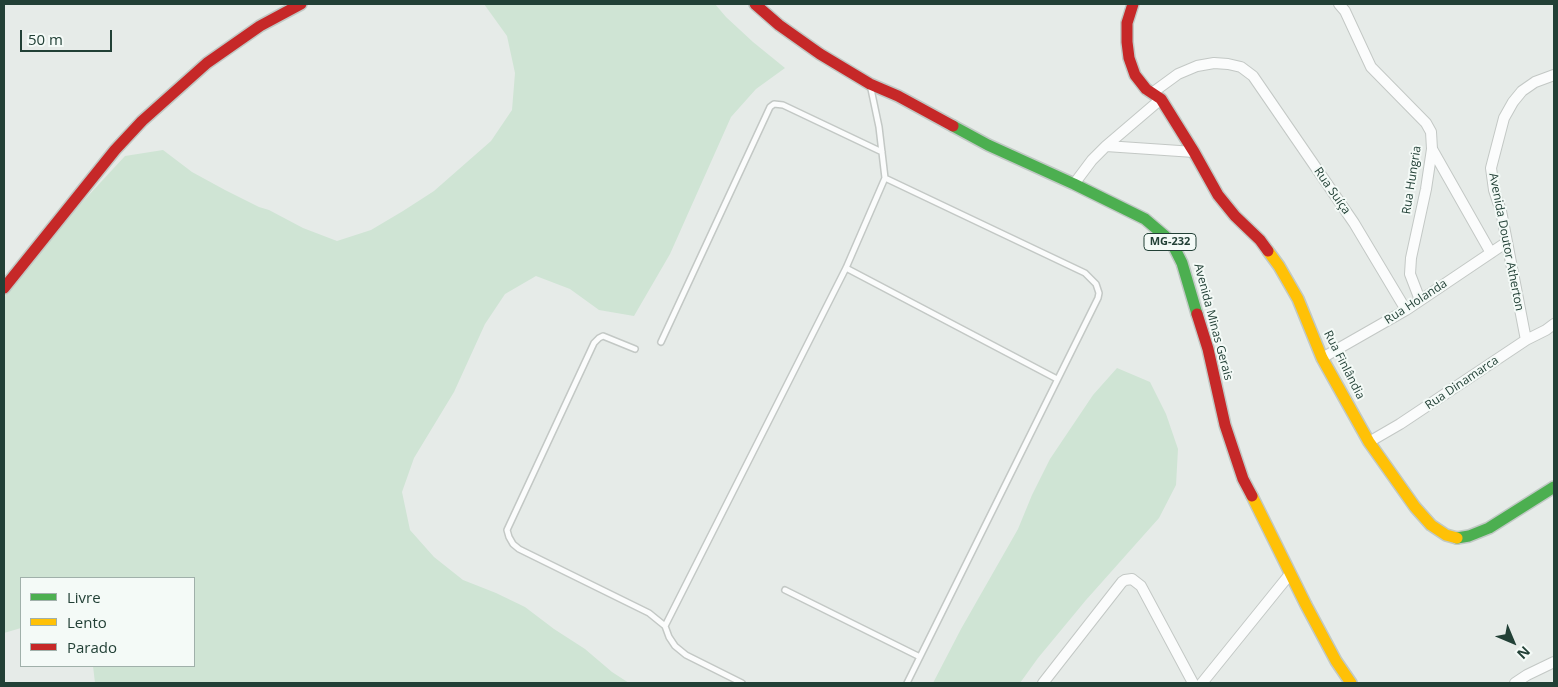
<!DOCTYPE html>
<meta charset="utf-8">
<style>
body{margin:0}
#map{position:relative;width:1558px;height:687px;overflow:hidden;background:#e6ebe8;font-family:"Open Sans",sans-serif}
canvas{display:block}
.frame{position:absolute;inset:0;border:5px solid #224036;pointer-events:none}
.legend{position:absolute;left:20px;top:577px;width:175px;height:90px;box-sizing:border-box;background:#f4faf7;border:1px solid #a0b0aa;margin:0;padding:6px 9px;list-style:none;font-size:15px;color:#224036}
.legend li{display:flex;align-items:center;gap:10px;height:25px}
.legend b{width:25px;border:1px solid #a0b0aa}
.north{position:absolute;left:1488px;top:617px;width:50px;height:50px;-webkit-text-stroke:4px #f4faf7;paint-order:stroke;rotate:135deg;font-size:14px;font-weight:700;line-height:20px;text-align:center;color:#224036}
.north::after{content:'';display:block;margin:auto;width:18px;height:22px;background:#224036;clip-path:polygon(50% 0,100% 100%,50% 72%,0 100%)}
.scale{position:absolute;left:20px;top:30px;width:92px;height:22px;box-sizing:border-box;border:2px solid #224036;border-top:0;padding-left:6px;font-size:15px;line-height:18px;white-space:nowrap;color:#224036;-webkit-text-stroke:4px #f4faf7;paint-order:stroke}
</style>
<div id="map">
<canvas width="1558" height="687"></canvas>
<div class="frame"></div>
<ul class="legend">
<li><b style="height:6px;background:#4caf50"></b>Livre</li>
<li><b style="height:6px;background:#ffc107"></b>Lento</li>
<li><b style="height:6px;background:#c62828"></b>Parado</li>
</ul>
<div class="north">N</div>
<div class="scale">50 m</div>
</div>
<script>
const ctx = document.querySelector('canvas').getContext('2d');
ctx.lineJoin = 'round';
function paint(path, color) {
  ctx.fillStyle = color;
  ctx.fill(path, 'evenodd');
}
function poly(rows) {
  const path = new Path2D();
  for (const r of rows) {
    path.moveTo(r[0], r[1]);
    for (let i = 2; i < r.length; i += 2) path.lineTo(r[i], r[i + 1]);
  }
  return path;
}
function trace(path, color, width, dash) {
  ctx.strokeStyle = color;
  ctx.lineWidth = width;
  ctx.lineCap = dash ? 'butt' : 'round';
  ctx.setLineDash(dash || []);
  ctx.stroke(path);
}
function write(font, color, halo, rows, align = 'center') {
  ctx.font = font + ' "Open Sans",sans-serif';
  ctx.lineWidth = 4;
  ctx.setLineDash([]);
  ctx.textBaseline = 'middle';
  ctx.strokeStyle = halo;
  ctx.fillStyle = color;
  for (const [text, x, y, turn = 0] of rows) {
    ctx.save();
    ctx.translate(x, y);
    ctx.rotate((+turn || 0) * Math.PI / 180);
    ctx.textAlign = isNaN(turn) ? turn : align;
    if (halo) ctx.strokeText(text, 0, 0);
    ctx.fillText(text, 0, 0);
    ctx.restore();
  }
}
paint(poly([
 [484,4,715,4,726,17,753,42,785,68,756,89,731,117,670,254,634,316,599,310,570,289,536,276,505,294,485,324,454,392,414,458,402,492,410,530,434,557,463,580,496,593,525,607,554,629,585,649,612,672,629,683,95,683,93,666,194,666,194,578,21,578,21,628,4,633,4,297,27,268,75,210,125,156,163,150,192,172,225,190,259,207,269,210,303,228,337,241,371,230,403,211,434,191,491,141,512,110,515,73,507,36],
 [1117,368,1150,382,1166,414,1178,449,1176,485,1159,518,1086,600,1038,658,1020,683,933,683,961,629,1018,529,1032,495,1050,459,1093,395]
]), '#cfe4d4');
const lane = poly([
 [885,178,1085,273,1096,284,1099,293,1098,298,907,683],
 [846,268,1057,379],
 [661,342,770,107,774,104,783,105,882,152],
 [635,349,603,336,599,338,594,343,507,530,509,537,513,544,519,549,649,613,665,626,669,637,675,646,686,655,742,683],
 [785,590,920,657],
 [665,626,846,268,885,178,879,127,871,89]
]);
const street = poly([
 [1339,4,1345,11,1371,67,1426,123,1431,132,1432,149,1426,189,1411,258,1410,274,1420,300],
 [1152,93,1178,74,1197,66,1214,63,1228,64,1241,67,1253,76,1354,223,1406,310],
 [1106,146,1194,152],
 [1432,149,1491,253],
 [1074,184,1092,160,1106,146,1161,99],
 [1526,340,1501,211,1494,190,1491,168,1504,118,1513,102,1522,91,1535,82,1554,75],
 [1322,358,1406,310,1507,242],
 [1369,442,1400,424,1526,340,1546,330,1554,324],
 [1043,683,1122,582,1125,580,1132,579,1141,586,1193,683],
 [1202,683,1290,574],
 [1515,683,1527,675,1554,662]
]);
const fast = poly([
 [953,126,988,145,1074,184,1145,219,1165,236,1174,247,1182,263,1197,314],
 [1457,538,1469,536,1489,528,1554,487]
]);
const slow = poly([
 [1268,251,1279,266,1298,299,1322,358,1369,442,1415,507,1431,525,1446,535,1457,538],
 [1252,496,1306,605,1336,661,1351,683]
]);
const jam = poly([
 [755,4,779,25,820,54,870,84,898,96,953,126],
 [1133,4,1127,23,1127,42,1129,58,1135,75,1146,89,1161,99,1194,152,1218,195,1235,216,1260,240,1268,251],
 [4,288,115,150,142,121,207,63,260,26,301,4],
 [1197,314,1208,349,1225,425,1243,479,1252,496]
]);
trace(lane, '#c3c8c5', 8);
trace(street, '#c3c8c5', 12);
trace(fast, '#c1c9c5', 14);
trace(slow, '#c1c9c5', 14);
trace(jam, '#c1c9c5', 14);
trace(lane, '#fbfcfc', 5);
trace(street, '#fbfcfc', 10);
trace(fast, '#4caf50', 11);
trace(slow, '#ffc107', 11);
trace(jam, '#c62828', 11);
for (const [x, y, w] of [
 [1170,242,52]
]) {
  const box = new Path2D();
  box.roundRect(x - w / 2, y - 8.5, w, 17, 4);
  ctx.fillStyle = '#f4faf7';
  ctx.fill(box);
  trace(box, '#224036', 1);
}
write('bold 11px', '#224036', null, [
 ["MG-232",1170,242]
]);
write('12px', '#224036', '#f4faf7', [
 ["Rua Hungria",1412,180,-81],
 ["Rua Suíça",1332,191,55],
 ["Avenida Doutor Atherton",1506,242,79],
 ["Rua Holanda",1416,302,-33],
 ["Avenida Minas Gerais",1213,322,75],
 ["Rua Finlândia",1344,365,63],
 ["Rua Dinamarca",1462,383,-34]
]);
</script>
